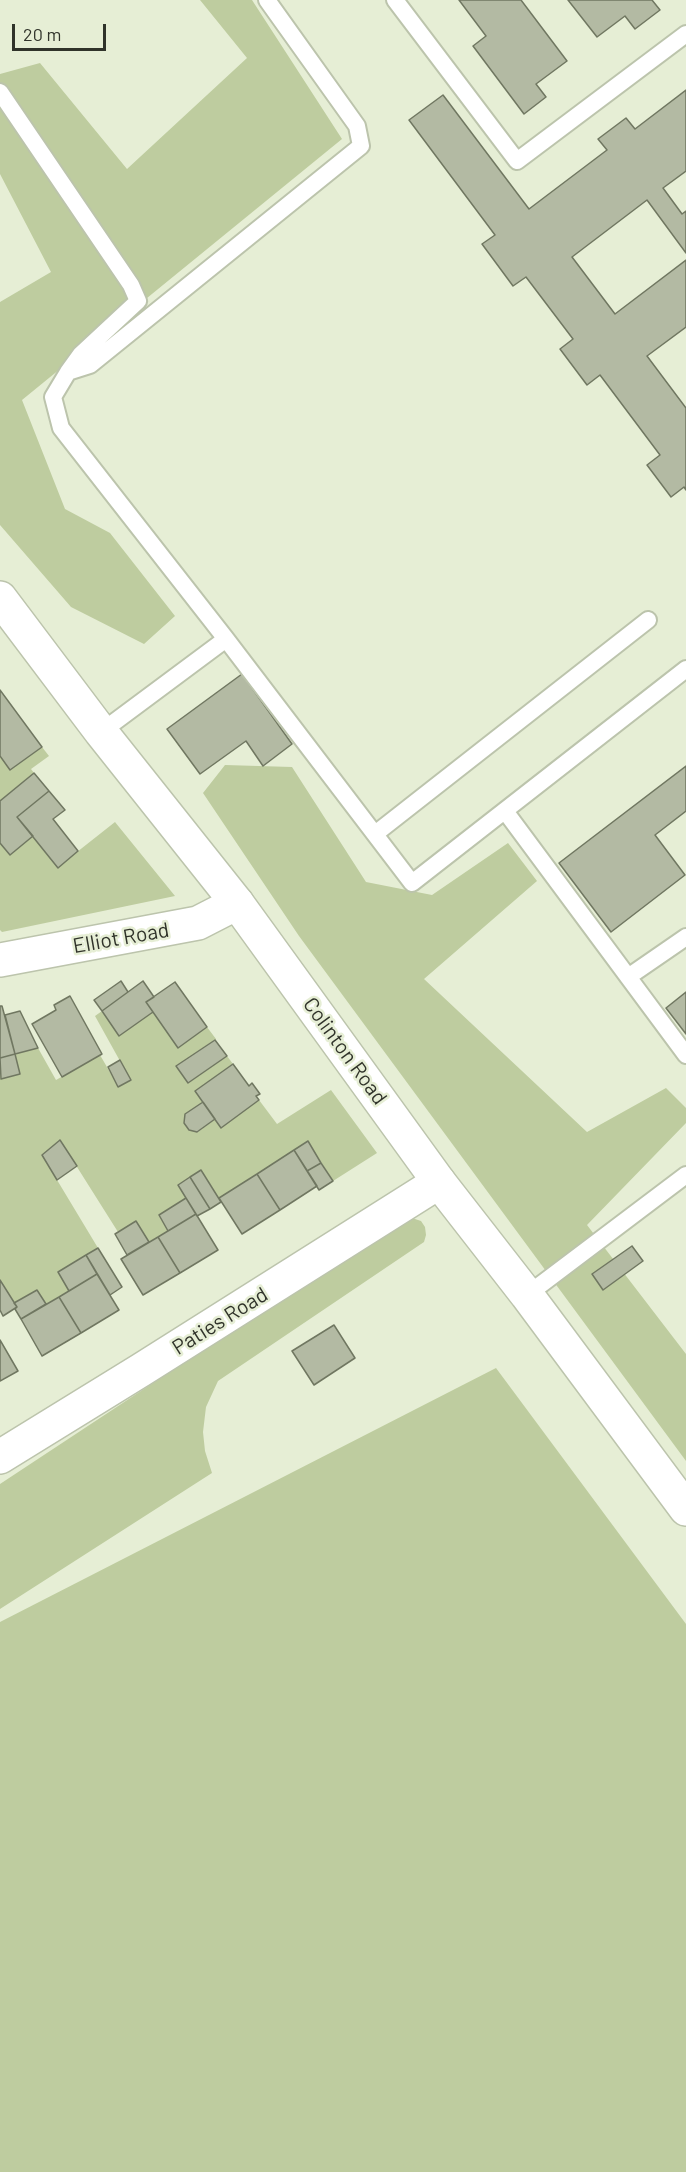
<!DOCTYPE html>
<style>
body{margin:0}
#map{position:relative;width:686px;height:2172px;overflow:hidden;background:#e6eed5;font-family:Barlow,sans-serif}
canvas{display:block}
.scale{position:absolute;left:12px;top:24px;width:94px;height:27px;box-sizing:border-box;border:3px solid #30332a;border-top:0;padding-left:8px;font-size:18px;line-height:21px;white-space:nowrap;color:#30332a;-webkit-text-stroke:4px #e6eed5;paint-order:stroke}
</style>
<div id="map">
<canvas width="686" height="2172"></canvas>
<div class="scale">20 m</div>
</div>
<script>
const ctx = document.querySelector('canvas').getContext('2d');
ctx.lineJoin = 'round';
function paint(path, color) {
  ctx.fillStyle = color;
  ctx.fill(path, 'evenodd');
}
function poly(rows) {
  const path = new Path2D();
  for (const r of rows) {
    path.moveTo(r[0], r[1]);
    for (let i = 2; i < r.length; i += 2) path.lineTo(r[i], r[i + 1]);
  }
  return path;
}
function trace(path, color, width, dash) {
  ctx.strokeStyle = color;
  ctx.lineWidth = width;
  ctx.lineCap = dash ? 'butt' : 'round';
  ctx.setLineDash(dash || []);
  ctx.stroke(path);
}
function write(font, color, halo, rows, align = 'center') {
  ctx.font = font + ' Barlow,sans-serif';
  ctx.lineWidth = 5;
  ctx.setLineDash([]);
  ctx.textBaseline = 'middle';
  ctx.strokeStyle = halo;
  ctx.fillStyle = color;
  for (const [text, x, y, turn = 0] of rows) {
    ctx.save();
    ctx.translate(x, y);
    ctx.rotate((+turn || 0) * Math.PI / 180);
    ctx.textAlign = isNaN(turn) ? turn : align;
    if (halo) ctx.strokeText(text, 0, 0);
    ctx.fillText(text, 0, 0);
    ctx.restore();
  }
}
paint(poly([
 [200,0,252,0,342,139,22,400,65,509,110,533,175,616,144,644,71,607,0,525,0,302,51,272,0,174,0,74,40,63,127,169,247,58],
 [42,747,49,756,31,769,34,773,0,801,0,756,10,769],
 [225,765,292,767,366,882,432,895,508,843,537,881,424,979,587,1132,666,1088,686,1108,686,1123,587,1225,686,1354,686,1461,299,936,203,793],
 [115,822,175,896,2,932,0,930,0,843,10,855,33,836,58,867],
 [102,1011,153,1012,178,1047,207,1027,216,1039,176,1066,188,1083,227,1056,233,1064,195,1091,203,1102,185,1115,189,1130,198,1132,215,1119,221,1128,259,1100,277,1124,331,1090,377,1153,333,1181,308,1142,219,1198,201,1171,178,1185,186,1198,159,1215,168,1231,149,1242,136,1221,118,1232,60,1140,42,1155,98,1248,58,1272,69,1291,46,1304,37,1290,14,1303,0,1280,0,1074,1,1078,15,1054,38,1048,56,1080,100,1055,118,1086,130,1079,95,1016],
 [409,1217,421,1221,425,1227,426,1235,424,1242,218,1381,206,1407,203,1432,205,1451,212,1473,0,1609,0,1484,403,1218],
 [496,1368,686,1624,686,2172,0,2172,0,1622]
]), '#becc9f');
const building = poly([
 [459,0,521,0,567,61,536,84,546,97,524,114,473,46,486,36,459,0],
 [568,0,652,0,660,10,635,29,625,16,597,37,568,0],
 [686,90,686,171,663,188,682,214,686,211,686,253,647,200,572,257,615,314,686,260,686,327,647,356,686,408,686,490,684,487,671,497,647,465,660,455,600,375,587,385,560,349,573,339,526,277,513,286,482,244,495,235,409,120,443,95,529,209,607,150,598,139,626,118,635,129,686,90],
 [242,674,292,744,263,766,246,741,200,774,167,729,242,674],
 [0,690,42,747,10,770,0,756,0,690],
 [686,766,686,811,655,835,685,875,611,932,559,863,686,766],
 [34,773,49,791,17,817,33,836,10,855,0,843,0,801,34,773],
 [49,791,65,810,53,819,78,851,58,868,17,817,49,791],
 [121,981,128,992,102,1011,94,1000,121,981],
 [143,981,154,997,146,1002,153,1012,119,1036,102,1011,143,981],
 [175,982,207,1027,178,1048,146,1002,175,982],
 [686,992,686,1034,666,1008,686,992],
 [70,996,102,1054,62,1077,32,1024,56,1010,54,1005,70,996],
 [0,1006,2,1006,15,1054,0,1058,0,1006],
 [20,1011,38,1048,15,1054,5,1015,20,1011],
 [215,1040,227,1056,188,1083,176,1066,215,1040],
 [15,1054,20,1074,1,1079,0,1058,15,1054],
 [120,1060,131,1080,118,1087,108,1067,120,1060],
 [233,1064,249,1086,252,1083,260,1094,256,1096,259,1100,221,1128,195,1091,233,1064],
 [203,1102,215,1119,197,1132,189,1130,184,1123,185,1114,203,1102],
 [60,1140,77,1166,57,1180,42,1155,60,1140],
 [308,1141,321,1163,307,1171,294,1150,308,1141],
 [294,1150,317,1186,280,1210,257,1174,294,1150],
 [321,1163,333,1181,319,1190,307,1171,321,1163],
 [201,1170,221,1202,210,1209,190,1177,201,1170],
 [257,1174,280,1210,242,1234,219,1198,257,1174],
 [190,1177,210,1209,197,1216,178,1185,190,1177],
 [186,1198,196,1214,168,1231,159,1215,186,1198],
 [196,1214,218,1250,180,1273,158,1237,196,1214],
 [136,1221,149,1242,127,1255,115,1234,136,1221],
 [158,1237,180,1273,143,1295,121,1259,158,1237],
 [632,1246,643,1261,603,1290,592,1274,632,1246],
 [98,1248,122,1287,110,1295,86,1255,98,1248],
 [86,1255,97,1274,69,1291,58,1272,86,1255],
 [97,1274,119,1310,81,1333,59,1297,97,1274],
 [0,1280,17,1307,3,1316,0,1310,0,1280],
 [37,1290,46,1304,21,1319,15,1309,17,1307,14,1303,37,1290],
 [59,1297,81,1333,42,1356,21,1319,59,1297],
 [334,1325,355,1358,314,1385,292,1351,334,1325],
 [0,1340,18,1371,0,1381,0,1340]
]);
paint(building, '#b3baa3');
trace(building, '#707761', 1.5);
const lane = poly([
 [395,0,517,161,686,34],
 [0,92,131,285,138,301,81,354,68,372,53,397,61,428,226,639,412,883,686,669],
 [68,372,90,365,361,146,357,126,267,0],
 [101,732,226,639],
 [505,811,686,1055],
 [375,834,648,620],
 [628,977,686,937],
 [527,1295,686,1175]
]);
const street = poly([
 [0,960,198,923,237,903],
 [0,1457,141,1370,439,1182]
]);
const secondary = poly([
 [0,598,101,732,237,903,439,1182,527,1295,686,1509]
]);
trace(lane, '#bcc4ac', 20);
trace(street, '#bcc4ac', 36);
trace(secondary, '#bcc4ac', 36);
trace(lane, '#fff', 16);
trace(street, '#fff', 33);
trace(secondary, '#fff', 33);
write('21px', '#30332a', '#e6eed5', [
 ["Elliot Road",121,938,-10],
 ["Colinton Road",345,1051,54],
 ["Paties Road",220,1321,-32]
]);
</script>
